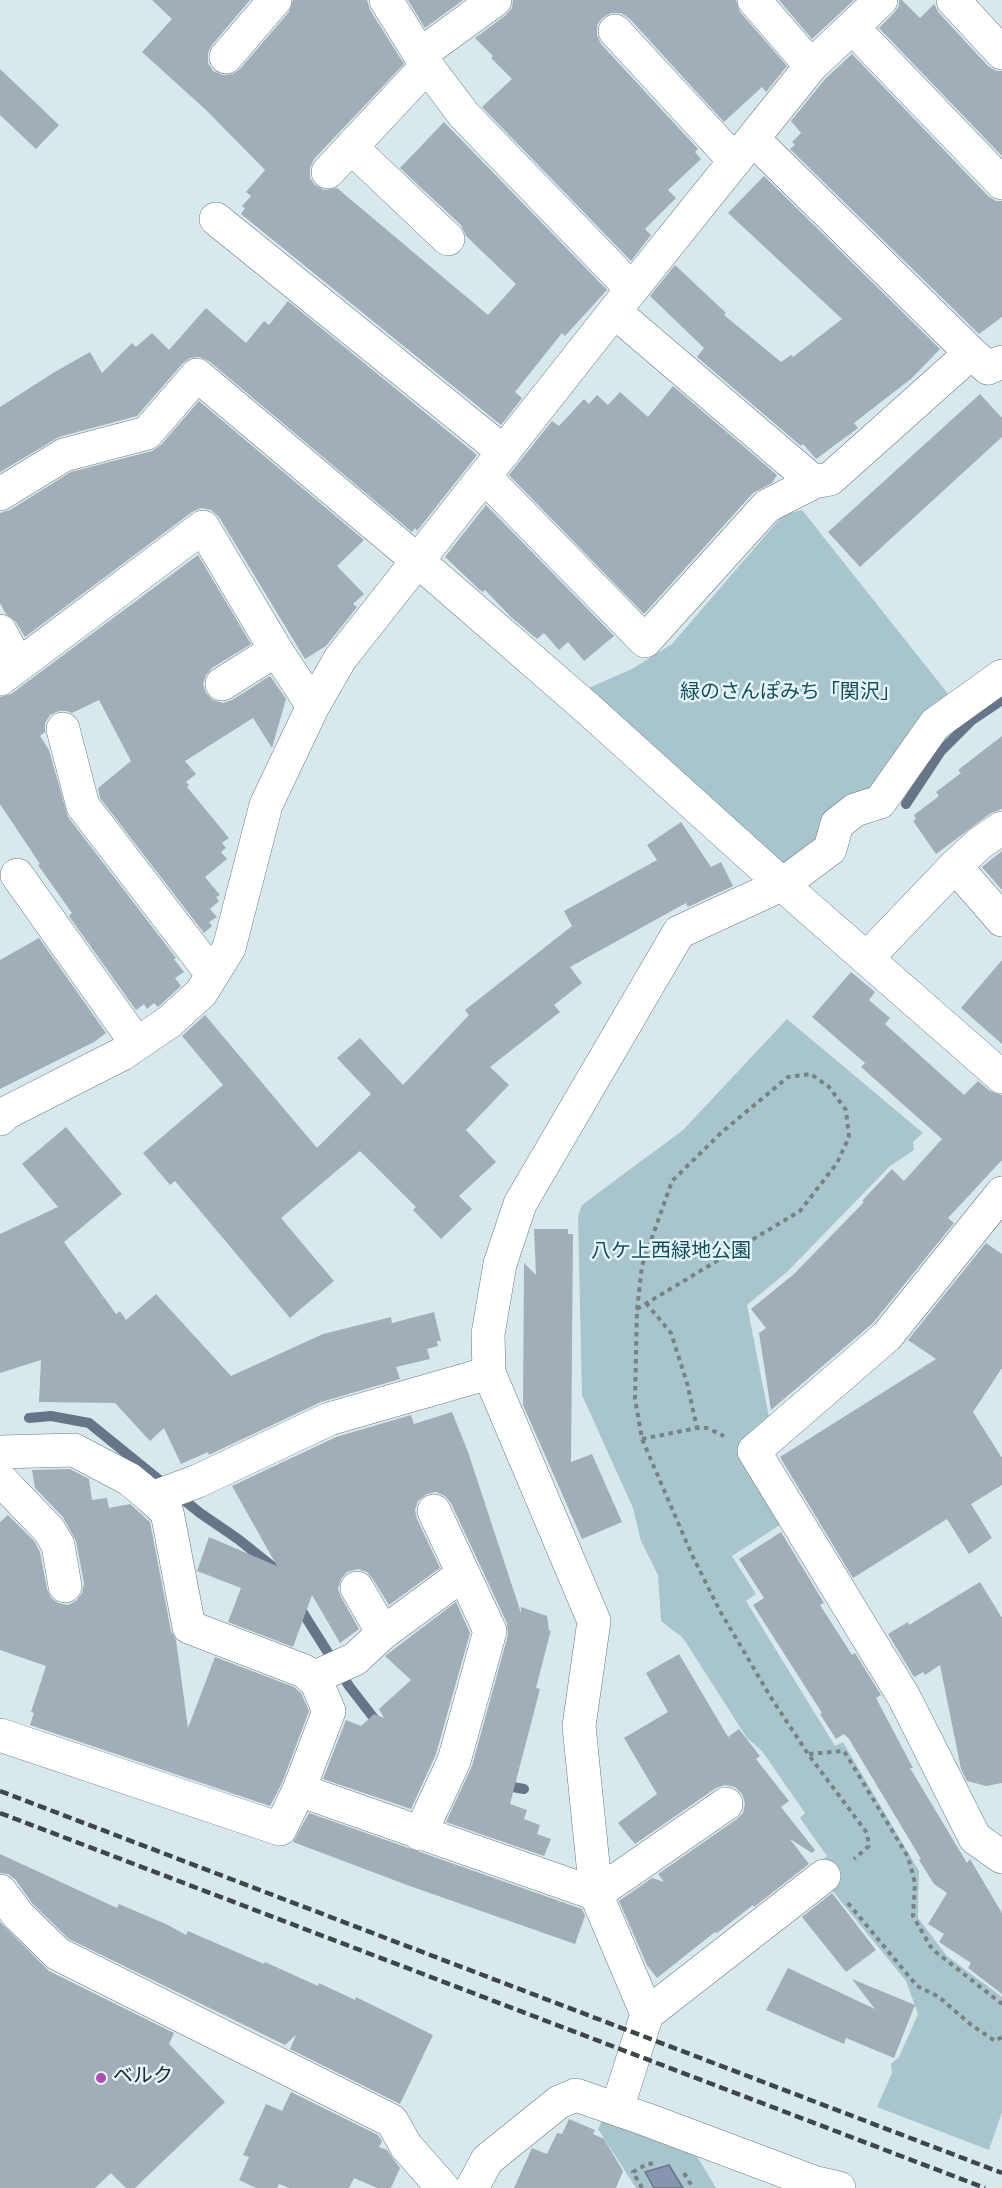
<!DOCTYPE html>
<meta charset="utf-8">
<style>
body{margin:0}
canvas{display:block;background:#d8e9ee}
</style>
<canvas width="1002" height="2188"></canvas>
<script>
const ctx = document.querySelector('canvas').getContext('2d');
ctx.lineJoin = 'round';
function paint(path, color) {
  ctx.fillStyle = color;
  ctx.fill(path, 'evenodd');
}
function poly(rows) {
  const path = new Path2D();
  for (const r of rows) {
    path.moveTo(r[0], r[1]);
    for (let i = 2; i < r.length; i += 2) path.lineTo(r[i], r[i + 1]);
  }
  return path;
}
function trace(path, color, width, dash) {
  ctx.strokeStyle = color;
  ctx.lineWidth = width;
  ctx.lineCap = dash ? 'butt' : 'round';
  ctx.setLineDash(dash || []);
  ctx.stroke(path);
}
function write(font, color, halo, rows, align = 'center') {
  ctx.font = font + ' "Source Sans 3","Noto Sans JP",sans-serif';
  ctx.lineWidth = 5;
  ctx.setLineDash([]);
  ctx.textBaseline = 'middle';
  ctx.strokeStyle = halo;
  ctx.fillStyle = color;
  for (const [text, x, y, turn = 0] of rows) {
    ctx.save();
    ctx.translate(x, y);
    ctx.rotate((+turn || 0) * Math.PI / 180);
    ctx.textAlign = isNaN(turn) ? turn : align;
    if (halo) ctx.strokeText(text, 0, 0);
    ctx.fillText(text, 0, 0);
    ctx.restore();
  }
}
paint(poly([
 [802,510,949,695,874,791,820,841,786,865,584,690,632,669,672,644,783,515],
 [787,1019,923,1133,913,1142,914,1150,890,1166,787,1272,747,1305,769,1417,783,1523,732,1556,756,1594,746,1601,835,1746,843,1742,919,1871,918,1918,947,1956,1002,1997,1002,2112,989,2150,877,2107,892,2073,891,2064,899,2057,918,2014,906,1981,813,1867,827,1856,800,1818,805,1813,762,1751,747,1738,683,1638,661,1621,658,1575,641,1541,633,1508,582,1395,578,1216,582,1205,683,1130],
 [603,2119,694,2151,716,2188,636,2188,598,2129]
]), '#a8c5ce');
const water = poly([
 [669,2165,683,2188,654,2188,645,2172,669,2165]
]);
paint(water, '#8696b1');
trace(water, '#687588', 1.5);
trace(poly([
 [906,804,941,751,972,720,1002,700],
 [29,1418,51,1416,89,1423,200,1513,238,1539,273,1567,276,1572],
 [298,1605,349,1686,380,1726],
 [502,1785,524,1789]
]), '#687588', 10);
paint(poly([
 [152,0,250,0,212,45,208,53,208,63,213,71,223,75,233,74,240,69,289,12,293,0,367,0,370,10,404,64,314,159,310,168,310,178,315,185,324,190,337,188,488,315,516,284,466,236,461,225,400,168,444,122,607,290,565,336,562,333,515,392,522,398,501,425,241,214,245,208,242,206,251,196,246,192,265,170,206,110,142,52,172,19],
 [408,0,463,0,425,28],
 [513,0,736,0,740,12,787,66,766,92,762,87,724,122,629,18,621,13,611,13,602,18,597,25,597,35,601,44,698,149,695,152,701,159,668,190,676,198,645,229,651,235,631,261,482,107,512,79,491,58,493,56,475,38,506,15,512,8],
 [779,0,854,0,812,39],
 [899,0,902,0,920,18,934,4,939,13,988,66,996,71,1002,71,1002,156,879,28,894,13,899,6],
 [852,54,988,196,996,201,1002,201,1002,317,979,334,790,149,795,145,792,142,801,133,791,121,825,79],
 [0,69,59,125,36,149,0,115],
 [764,176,940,349,912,378,854,423,858,428,816,459,803,444,801,446,697,357,704,348,650,296,675,265,726,313,724,315,781,362,791,355,793,357,842,319,728,213],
 [288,301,477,455,417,531,415,528,412,532,209,361,200,357,190,358,183,363,137,416,59,437,0,472,0,407,53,373,90,352,102,373,132,343,136,347,152,333,169,350,206,308,246,343,264,321,269,325],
 [673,386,777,475,772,483,753,493,644,614,509,475,552,421,559,426,584,399,589,404,597,395,608,405,620,392,648,417],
 [980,394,1002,418,1002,437,860,567,828,532],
 [199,401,364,540,337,566,364,594,353,604,357,607,326,646,305,659,219,517,211,510,201,508,192,512,25,637,16,622,6,614,0,603,0,513,10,510,71,472,152,451,161,445],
 [486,505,614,636,584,661,568,642,559,650,544,633,537,639,511,617,485,590,482,592,445,557],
 [198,555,251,644,212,668,206,675,203,684,206,693,213,700,223,703,232,700,270,676,286,699,272,748,253,718,185,761,196,774,186,782,189,785,187,787,229,838,222,843,226,848,221,852,227,859,205,877,220,895,216,897,219,901,210,909,217,917,209,922,212,926,204,933,100,798,98,788,131,761,99,700,72,713,67,711,59,711,50,715,45,723,45,732,40,736,49,750,68,817,176,958,174,959,184,972,175,978,181,986,158,1007,154,1003,147,1009,144,1004,136,1010,69,916,72,913,38,865,40,864,0,804,0,697,11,694],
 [1002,736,1002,809,991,813,936,854,913,821,916,819,914,815,939,796,936,792,961,773,958,770],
 [681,822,711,867,721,862,733,886,688,907,686,903,570,967,582,983,554,1005,560,1012,490,1067,509,1085,466,1130,496,1162,459,1196,472,1209,441,1239,413,1210,416,1207,360,1151,281,1218,334,1281,290,1318,175,1181,170,1185,143,1153,223,1085,182,1036,205,1015,317,1148,371,1094,337,1058,360,1038,403,1085,469,1015,465,1010,572,926,564,911,657,860,647,845],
 [1002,851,1002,890,982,867],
 [39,938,106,1033,94,1042,0,1089,0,960],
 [1002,960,1002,1044,961,1008],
 [851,972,875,992,869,1000,890,1018,885,1024,964,1095,978,1081,990,1091,1002,1095,1002,1160,948,1218,954,1223,873,1323,771,1410,759,1333,766,1328,751,1309,794,1274,864,1202,862,1201,892,1169,904,1181,942,1139,861,1067,865,1063,812,1017],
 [66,1127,122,1194,64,1242,116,1314,120,1311,126,1320,156,1294,231,1376,323,1334,391,1317,392,1323,434,1312,441,1341,437,1341,438,1346,427,1349,430,1359,396,1367,400,1379,321,1402,213,1453,209,1455,208,1452,181,1464,164,1428,150,1441,115,1403,39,1402,41,1360,0,1373,0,1234,58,1207,22,1164],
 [534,1229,568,1229,568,1234,573,1234,571,1462,592,1454,622,1522,582,1539,523,1405,524,1263,536,1275],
 [986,1243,1002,1254,1002,1368,973,1412,1002,1458,1002,1485,971,1504,992,1538,969,1554,947,1519,853,1578,780,1457,936,1359,908,1340],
 [452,1412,468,1452,521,1613,521,1607,547,1616,549,1631,551,1630,536,1688,540,1689,510,1804,527,1810,524,1819,540,1825,537,1834,551,1839,544,1856,446,1822,472,1766,508,1635,507,1623,451,1503,445,1496,436,1492,427,1494,418,1501,415,1510,417,1519,440,1568,389,1605,373,1579,367,1572,358,1569,347,1572,341,1579,338,1589,341,1597,359,1629,340,1643,312,1595,293,1647,228,1622,241,1588,197,1571,209,1537,277,1566,232,1486,336,1437,411,1415,414,1424],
 [70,1469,89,1479,92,1500,107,1498,109,1508,130,1504,150,1522,171,1631,176,1640,188,1728,215,1657,294,1687,301,1693,309,1711,282,1783,270,1806,30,1725,34,1713,31,1712,46,1666,0,1650,0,1522,8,1515,34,1541,40,1552,47,1589,51,1598,58,1603,68,1605,76,1601,82,1593,84,1583,76,1541,63,1517,35,1488,32,1470],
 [781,1532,824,1603,820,1605,852,1655,855,1653,881,1695,876,1698,913,1768,910,1768,967,1863,970,1859,1002,1913,1002,1994,968,1968,971,1963,939,1942,944,1934,928,1924,947,1893,934,1884,919,1860,921,1859,849,1739,844,1734,836,1739,820,1714,822,1713,753,1605,764,1598,739,1559],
 [980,1582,1002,1618,1002,1783,986,1786,967,1781,961,1769,940,1665,925,1675,923,1672,914,1677,888,1634,908,1622,909,1625],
 [456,1602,470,1633,436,1754,411,1809,323,1779,346,1720,361,1726,374,1714,384,1718,379,1709,411,1680,385,1656],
 [679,1654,728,1737,739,1729,760,1756,756,1759,789,1801,781,1807,815,1850,812,1853,790,1839,809,1864,754,1907,753,1905,717,1933,715,1932,657,1978,647,1965,619,1901,652,1878,664,1882,658,1874,737,1819,743,1813,745,1803,742,1794,735,1787,725,1785,716,1788,635,1844,618,1823,657,1794,624,1738,668,1712,646,1673],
 [309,1813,582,1909,585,1916,575,1944,407,1885,293,1842],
 [0,1854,117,1908,119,1904,168,1925,186,1935,188,1931,264,1964,265,1962,318,1986,319,1983,355,2000,356,1997,433,2035,400,2104,290,2049,296,2035,285,2045,69,1939,32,1903,15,1879,8,1874,0,1873],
 [832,1893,876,1950,846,1972,802,1917],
 [0,1922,49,1971,174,2033,169,2044,225,2102,135,2188,126,2188,111,2173,95,2188,0,2188],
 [788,1968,875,2009,852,1979,915,2005,894,2058,846,2038,844,2044,766,2010],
 [291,2092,378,2135,382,2141,379,2147,387,2150,400,2168,391,2188,377,2188,354,2178,349,2188,289,2188,279,2184,277,2188,256,2188,239,2180,249,2157,243,2155,266,2104,282,2111],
 [569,2119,595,2130,593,2134,604,2139,623,2171,616,2188,514,2188,532,2148,547,2154,557,2133,562,2134]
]), '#a2aeb7');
const minor = poly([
 [386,0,427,66,464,115,632,289],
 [754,0,811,66],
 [953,0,1002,53],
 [853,28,1002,183],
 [615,31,735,161],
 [421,54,495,0],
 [226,57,275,0],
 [753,139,971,353,988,368,1002,362],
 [351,147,448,239],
 [328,172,427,66],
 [216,219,504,452],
 [615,312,814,482,830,479,971,353],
 [485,477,645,641,767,506,814,482],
 [0,494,64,455,147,433,197,375,418,561,586,707,803,903,1002,1077],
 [0,631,18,665],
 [0,679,203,527,276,650,313,706],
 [222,684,276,650],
 [63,729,83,806,212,974],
 [1002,828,980,843,955,866,1002,920],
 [17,875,137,1044],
 [867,958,955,866],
 [0,1119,6,1113,122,1054,169,1022,201,993,229,948,266,805,313,706,340,659,632,289,811,66,881,0],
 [1002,1193,887,1336,754,1451,904,1697,975,1838,1002,1857],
 [0,1452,74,1450,129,1479,152,1498,167,1512,189,1627,304,1671,316,1681,329,1711,299,1790,280,1829,0,1735],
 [0,1479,49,1530,58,1545,65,1586],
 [152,1498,198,1481,329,1419,489,1373],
 [357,1588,383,1633],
 [316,1681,324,1673,355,1659,383,1633,463,1574],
 [299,1790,596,1894],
 [420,1834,454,1761,490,1631,434,1511],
 [0,1891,18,1915,58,1954,392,2121,406,2146,443,2188],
 [596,1894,726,1804],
 [647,2014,824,1876],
 [617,2109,647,2014,596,1894,579,1726,594,1621,489,1373,488,1334,500,1264,520,1204,679,932,783,884,830,849,837,824,855,810,880,802,935,724,1002,676],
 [472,2188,487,2160,559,2102,576,2095,645,2119,813,2182,839,2188]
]);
trace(minor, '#6b7a7e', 34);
trace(poly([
 [646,1303,671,1333,687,1383,697,1428],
 [637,1309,800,1211,837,1163,849,1137,846,1110,829,1087,811,1074,788,1077,722,1132,672,1181,642,1266,637,1309,635,1399,642,1439,692,1555,720,1611,770,1696,808,1754,867,1833,869,1846,854,1859],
 [642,1439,697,1428,707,1428,724,1436],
 [809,1754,844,1751,908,1857,915,1883,913,1916,932,1949,1002,2004],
 [848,1903,917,1986,939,1997,970,2024,995,2041,1002,2037],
 [684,2173,693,2188],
 [642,2188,633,2172,647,2164,657,2163]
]), '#778285', 4, [4.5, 4.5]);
trace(minor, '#fff', 33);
trace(poly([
 [0,1791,1002,2173],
 [0,1813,985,2188]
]), '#3e4648', 4.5, [9, 4.5]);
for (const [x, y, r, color] of [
 [101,2078,6,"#ae4db4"]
]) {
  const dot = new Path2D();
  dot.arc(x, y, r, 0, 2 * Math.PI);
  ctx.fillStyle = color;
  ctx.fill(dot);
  trace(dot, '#e5f6fb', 2);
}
write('20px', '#164c5a', '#e5f6fb', [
 ["緑のさんぽみち「関沢」",790,694],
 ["八ケ上西緑地公園",671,1253]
]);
write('20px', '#22282a', '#e5f6fb', [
 ["ベルク",113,2078]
], 'left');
</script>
